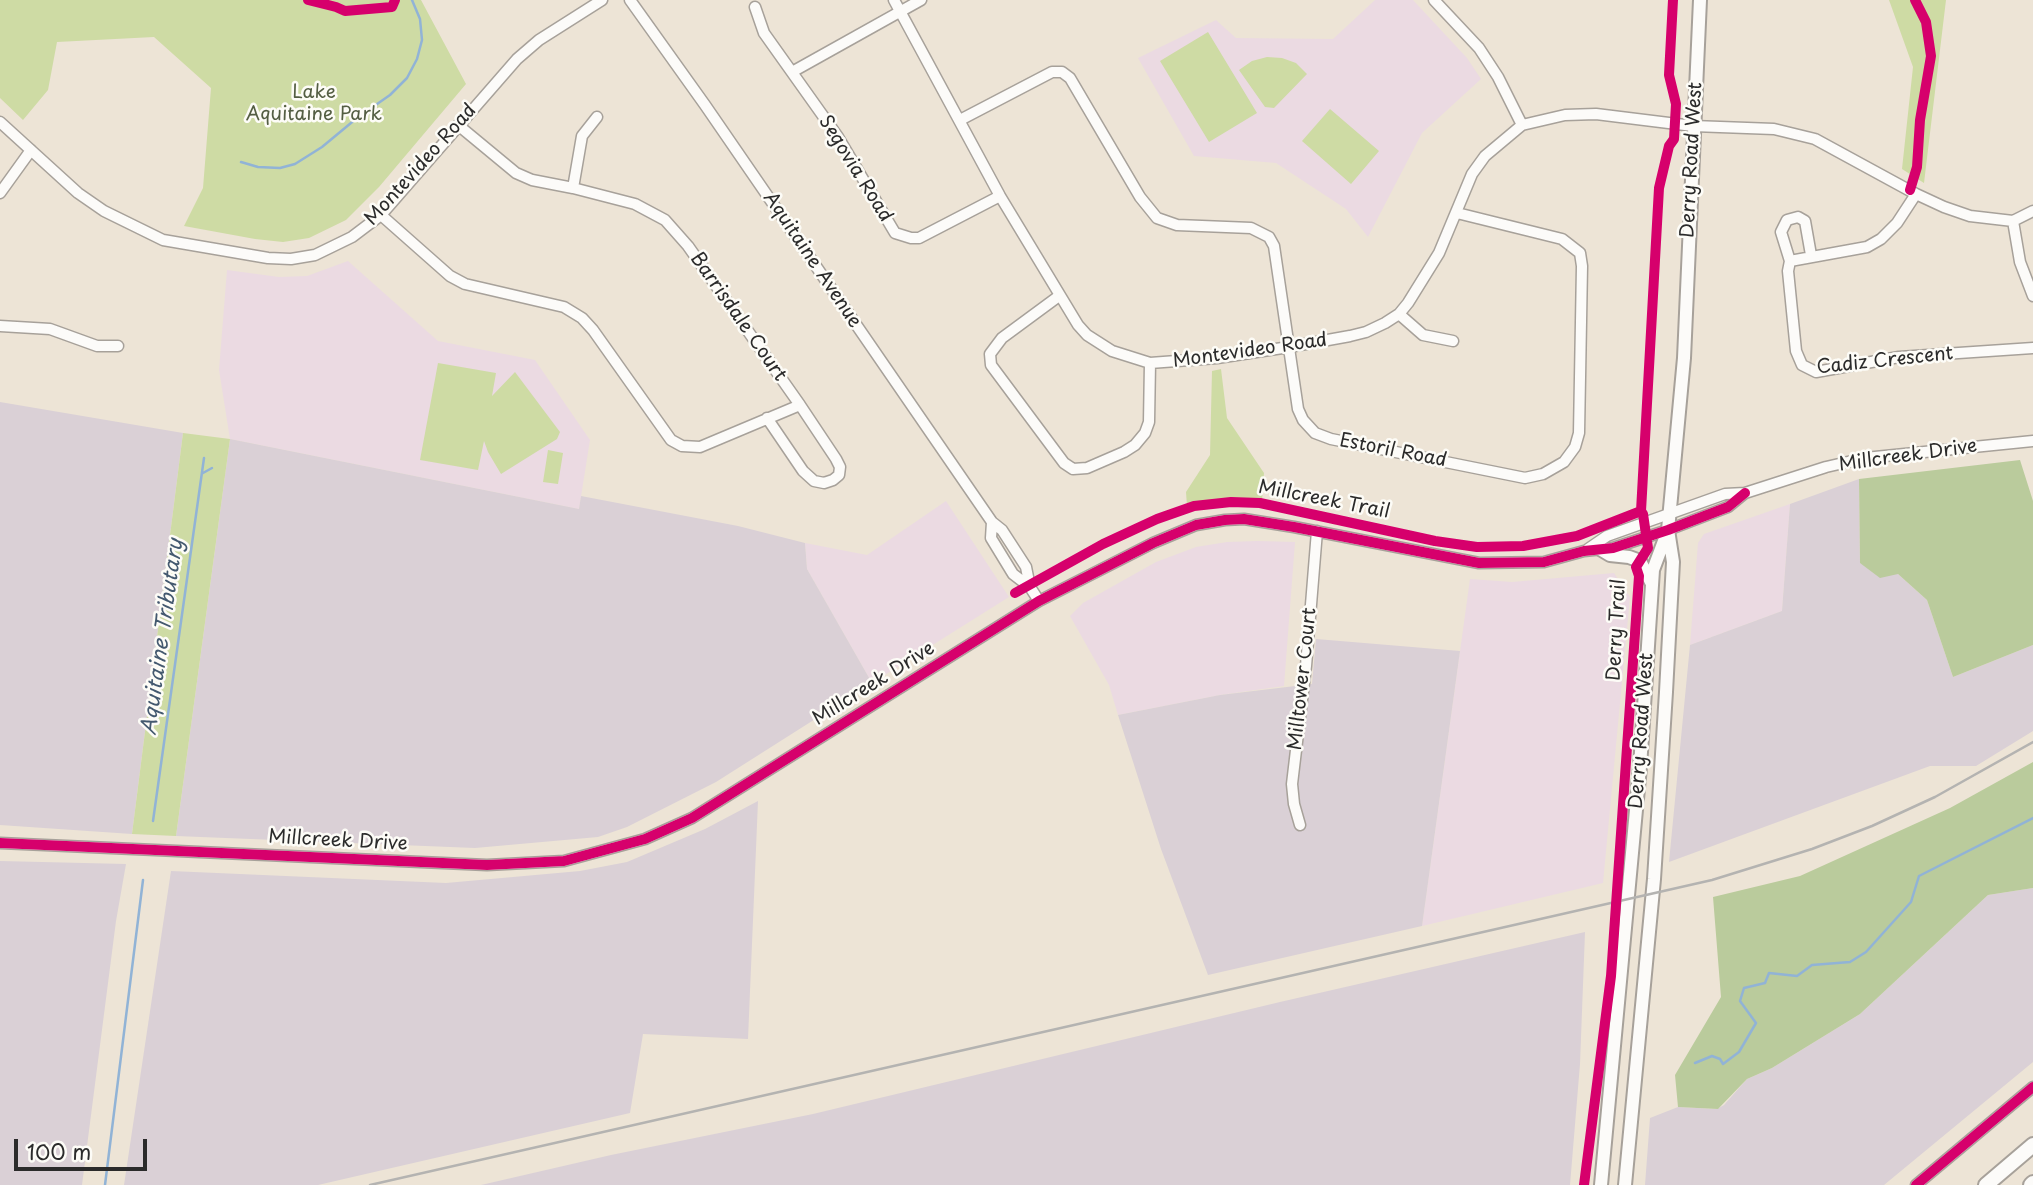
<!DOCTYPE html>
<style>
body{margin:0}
#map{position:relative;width:2033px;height:1185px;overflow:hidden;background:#ede4d6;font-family:"Playpen Sans",sans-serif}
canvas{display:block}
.scale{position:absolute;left:14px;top:1139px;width:133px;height:32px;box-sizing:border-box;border:4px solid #2b2b2b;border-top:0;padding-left:9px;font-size:21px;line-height:24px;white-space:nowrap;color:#2b2b2b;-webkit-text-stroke:5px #fdfcf7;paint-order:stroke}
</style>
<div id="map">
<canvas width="2033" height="1185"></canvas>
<div class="scale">100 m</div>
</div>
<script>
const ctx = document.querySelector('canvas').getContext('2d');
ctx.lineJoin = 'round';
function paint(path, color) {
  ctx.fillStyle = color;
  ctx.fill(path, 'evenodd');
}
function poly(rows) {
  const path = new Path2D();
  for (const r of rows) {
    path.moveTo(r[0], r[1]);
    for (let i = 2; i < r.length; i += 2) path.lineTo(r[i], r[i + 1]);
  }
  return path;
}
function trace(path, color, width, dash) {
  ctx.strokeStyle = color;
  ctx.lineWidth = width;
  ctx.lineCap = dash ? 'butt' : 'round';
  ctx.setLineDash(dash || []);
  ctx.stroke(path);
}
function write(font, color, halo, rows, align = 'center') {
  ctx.font = font + ' "Playpen Sans",sans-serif';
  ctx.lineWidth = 5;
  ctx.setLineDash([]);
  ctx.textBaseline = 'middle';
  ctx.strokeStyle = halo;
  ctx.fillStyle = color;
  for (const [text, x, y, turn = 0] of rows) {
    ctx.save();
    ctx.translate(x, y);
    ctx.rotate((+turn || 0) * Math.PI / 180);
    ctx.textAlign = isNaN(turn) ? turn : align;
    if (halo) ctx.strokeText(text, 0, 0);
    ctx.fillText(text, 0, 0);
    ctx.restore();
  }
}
paint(poly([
 [1375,0,1413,0,1467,58,1481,79,1422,133,1368,237,1346,209,1276,163,1194,156,1138,58,1216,20,1236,38,1333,39],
 [348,261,438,341,535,360,590,440,579,509,230,439,219,370,227,270,279,277,307,276],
 [946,501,1009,597,872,683,807,569,805,543,867,555],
 [1790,504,1782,611,1690,645,1698,543,1704,534],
 [1258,541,1295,542,1284,686,1220,695,1118,715,1109,685,1070,616,1083,603,1156,562,1196,547,1227,542],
 [1614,573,1630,597,1603,883,1422,926,1470,579,1512,582]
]), '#ebdae2');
paint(poly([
 [0,402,183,433,132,834,0,825],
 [230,439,579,509,581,496,738,526,805,543,807,569,872,683,716,782,627,827,598,837,475,848,176,836],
 [1859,479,1860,563,1898,574,1927,600,1953,677,2033,645,2033,731,1976,766,1930,766,1669,862,1690,645,1782,611,1790,504],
 [1316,639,1460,651,1422,926,1208,975,1161,849,1118,715,1220,695,1312,684],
 [758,801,748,1039,643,1034,630,1113,318,1185,124,1185,171,871,446,883,580,871,627,862,705,829],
 [0,861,126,864,116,921,82,1185,0,1185],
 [2033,888,2033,1062,1884,1185,1645,1185,1650,1118,1678,1107,1717,1109,1724,1105,1747,1079,1772,1068,1860,1014,1988,895],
 [1585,932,1580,1064,1570,1185,481,1185,611,1155,813,1114,1280,1002]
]), '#dad0d6');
paint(poly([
 [0,0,421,0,466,84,379,187,346,220,309,238,283,242,255,239,184,226,203,188,211,88,154,37,57,42,48,90,23,120,0,98],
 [1889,0,1946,0,1924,183,1902,169,1913,67],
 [1208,32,1257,113,1209,142,1160,61],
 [1267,57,1282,58,1296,63,1307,74,1274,108,1265,107,1239,70,1252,61],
 [1330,109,1379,151,1351,184,1302,141],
 [438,363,496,373,492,396,515,372,560,432,557,439,501,474,488,452,484,441,478,470,420,460],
 [1221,369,1227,418,1264,473,1262,501,1187,506,1186,492,1210,455,1212,371],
 [183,433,230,439,176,836,132,834],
 [548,450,563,453,558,484,543,482]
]), '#cedba4');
paint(poly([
 [2020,460,2033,501,2033,645,1953,677,1927,600,1898,574,1880,578,1860,563,1859,479],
 [2033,762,2033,888,1988,895,1860,1014,1772,1068,1747,1079,1718,1109,1678,1107,1675,1075,1721,997,1713,897,1800,876,1950,808]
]), '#bacb9c');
trace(poly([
 [241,162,258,167,280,168,295,164,322,147,357,118,390,95,407,78,417,59,422,40,420,19,412,0],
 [203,473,212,468],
 [153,821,204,458],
 [1695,1063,1712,1056,1720,1059,1723,1064,1739,1052,1756,1023,1740,1001,1744,988,1765,983,1769,973,1797,976,1812,965,1850,962,1866,952,1911,902,1919,876,2033,818],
 [105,1185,143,880]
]), '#91b3d6', 2.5);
const minor = poly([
 [630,0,705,105,992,522,1002,530,1026,567,1030,587,1039,601],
 [894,0,1000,196,1078,325,1087,335,1112,351,1150,363,1217,358,1289,347,1350,336,1366,332,1385,323,1399,314,1408,303,1439,253,1472,174,1485,156,1522,125,1565,115,1596,114,1693,126,1774,129,1815,139,1916,194,1944,207,1970,216,2013,221,2033,211],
 [1434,0,1479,48,1498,77,1522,125],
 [755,7,764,33,838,137,895,233,911,238,919,238,1000,196],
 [792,72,921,0],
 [960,120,1052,72,1062,72,1070,78,1140,197,1157,218,1177,225,1251,228,1269,237,1274,246,1298,409,1303,420,1315,433,1331,439,1525,478,1543,474,1564,462,1575,447,1579,433,1582,266,1580,253,1562,239,1457,213],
 [0,122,78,193,104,211,163,240,268,258,291,259,315,255,352,237,381,215,517,59,539,40,602,0],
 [458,125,516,173,532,180,573,188,635,204,665,220,688,246,800,405,836,459,840,467,839,475,833,480,824,483,814,481,803,471,767,418],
 [573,188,582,136,597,117],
 [0,193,31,150],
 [1916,194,1897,223,1881,239,1867,247,1790,261,1788,271,1796,351,1802,365,1816,372,1899,357,2033,348],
 [381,215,450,276,465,284,564,307,582,318,593,330,671,440,682,446,700,447,800,405],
 [2013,221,2020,262,2033,296],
 [1790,261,1781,232,1787,220,1798,217,1805,221,1811,255],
 [1059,296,1002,338,990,354,991,365,1064,463,1073,469,1087,468,1124,452,1135,445,1145,433,1149,422,1150,363],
 [1399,314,1423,335,1453,341],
 [0,326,50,329,97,346,118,346],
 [992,522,991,538,1013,574,1030,587],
 [1588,549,1607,536,1725,494,1745,493,1826,467,1865,458,2033,441],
 [1300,825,1294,804,1292,784,1306,666,1317,531],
 [0,843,487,865,564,861,645,839,692,818,1039,601,1153,543,1196,525,1225,520,1244,519,1294,527,1479,563,1544,562,1584,551,1613,548,1668,530,1728,507,1745,493],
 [1916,1185,2033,1087]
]);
const major = poly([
 [1600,549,1610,555,1629,557,1640,561,1651,582],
 [1601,1185,1640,767,1653,570,1667,533],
 [1625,1185,1654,879,1666,692,1673,562,1668,530,1684,358,1700,0]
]);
const highway = poly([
 [1986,1185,2033,1145],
 [2031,1185,2033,1183]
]);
trace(minor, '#a7a19a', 13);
trace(major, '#a7a19a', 16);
trace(highway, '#a7a19a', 18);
trace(minor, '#fcfbf9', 10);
trace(major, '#fcfbf9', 12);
trace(highway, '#fcfbf9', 14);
trace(poly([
 [370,1185,1712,880,1812,849,1872,826,1935,797,2033,742]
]), '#b4b3b1', 2.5);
trace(poly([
 [308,0,336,7,345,11,392,7,395,0],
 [1910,190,1917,167,1920,120,1931,56,1926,22,1915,0],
 [1015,593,1103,544,1157,519,1194,506,1231,502,1260,503,1435,541,1477,547,1523,546,1577,536,1641,511],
 [0,843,487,865,564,861,645,839,692,818,1039,601,1153,543,1196,525,1225,520,1244,519,1294,527,1479,563,1544,562,1584,551,1613,548,1668,530,1728,507,1745,493],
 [1584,1185,1611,976,1639,576,1636,567,1648,548,1643,514,1641,511,1659,188,1669,146,1674,139,1676,104,1669,75,1673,0],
 [1916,1185,2033,1087]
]), '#d6006c', 10);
write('19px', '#545e43', '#fdfcf7', [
 ["Lake",314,93],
 ["Aquitaine Park",314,115]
]);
write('19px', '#2b2b2b', '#fdfcf7', [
 ["Derry Road West",1692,160,-87],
 ["Montevideo Road",421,165,-48],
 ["Segovia Road",855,169,58],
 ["Aquitaine Avenue",812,260,56],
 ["Barrisdale Court",738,317,55],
 ["Montevideo Road",1250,351,-8],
 ["Cadiz Crescent",1885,361,-6],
 ["Estoril Road",1393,451,11],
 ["Millcreek Drive",1908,456,-8],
 ["Millcreek Trail",1324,500,11],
 ["Derry Trail",1617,630,-87],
 ["Milltower Court",1303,679,-84],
 ["Millcreek Drive",874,684,-32],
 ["Derry Road West",1642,731,-86],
 ["Millcreek Drive",338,841,3]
]);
write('italic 21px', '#44596f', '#fdfcf7', [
 ["Aquitaine Tributary",163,637,-82]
]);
</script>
